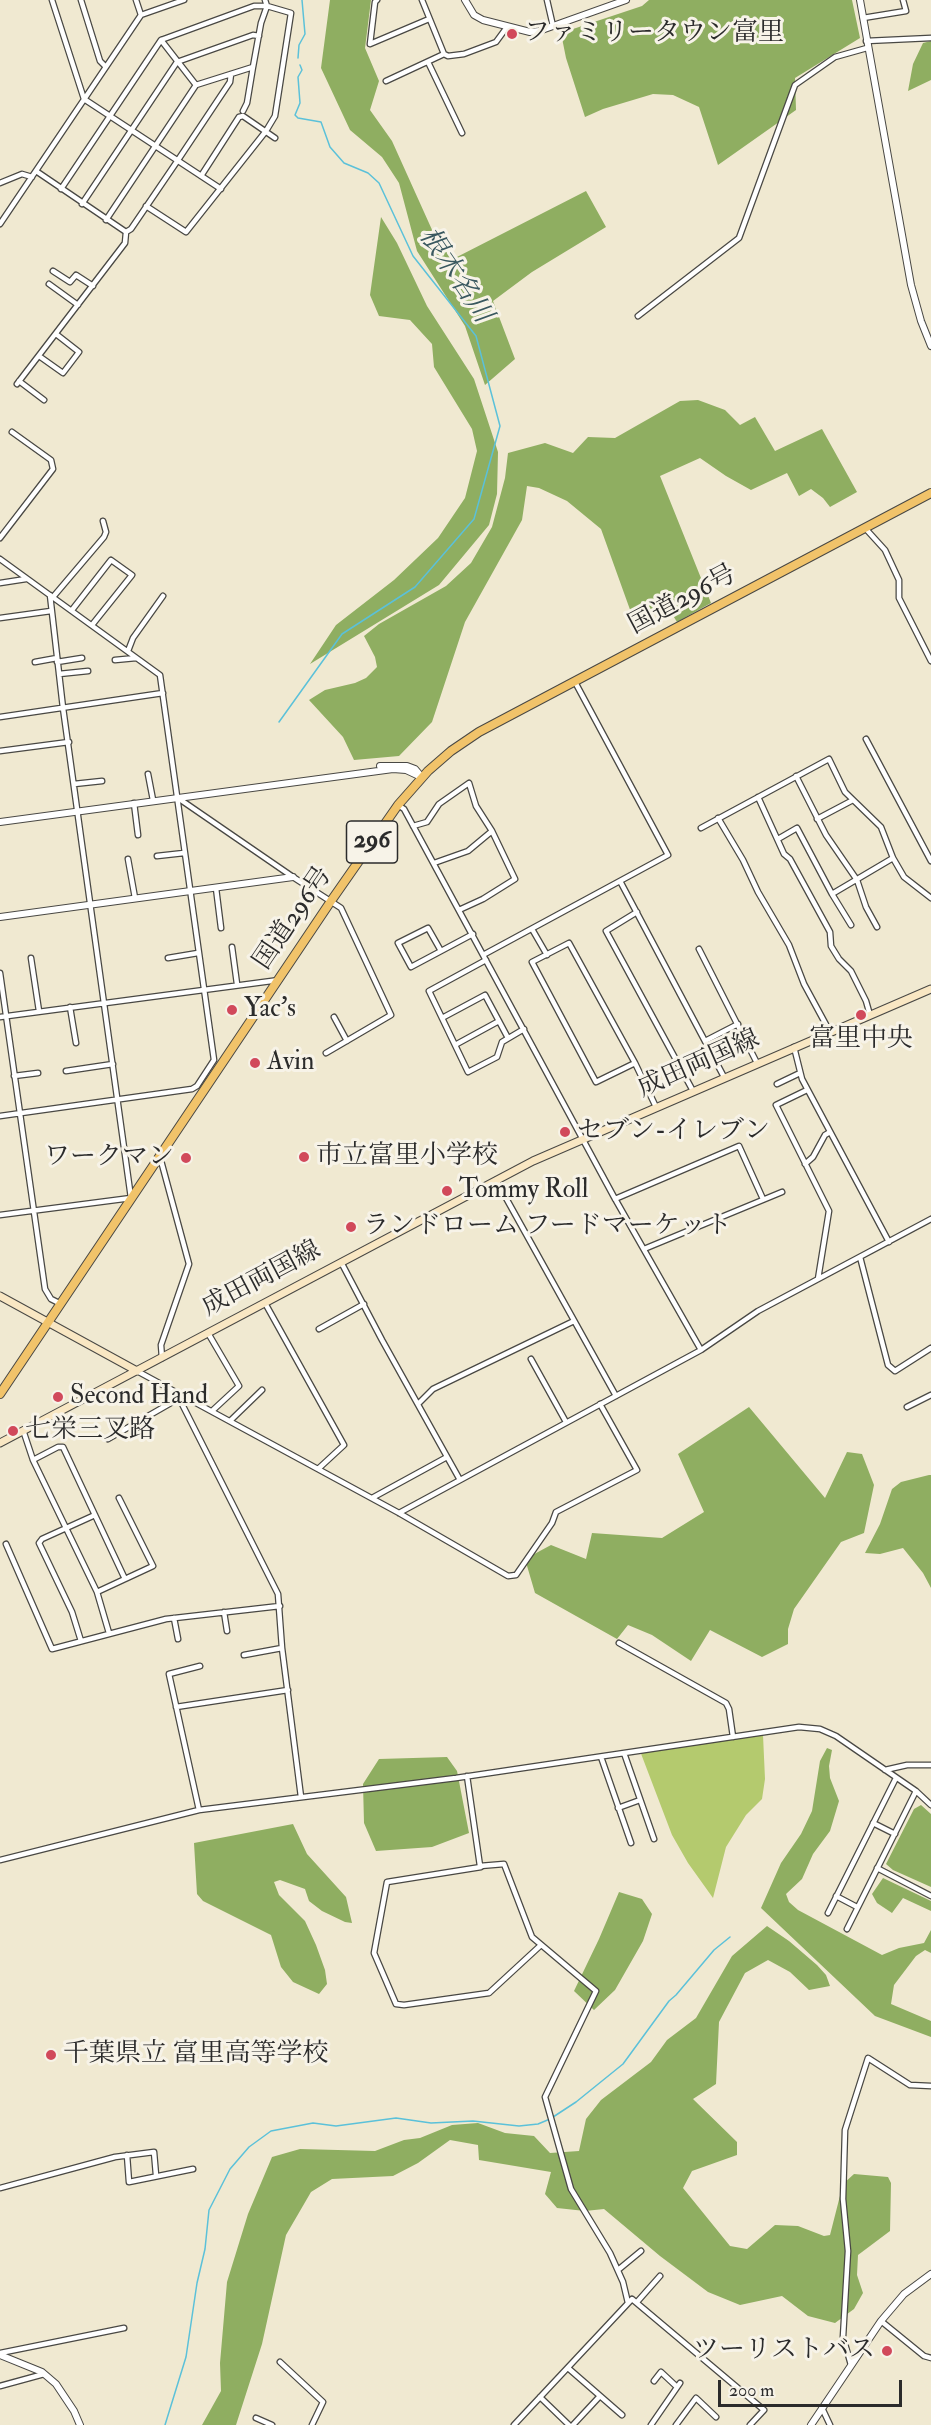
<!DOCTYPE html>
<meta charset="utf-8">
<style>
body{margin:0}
#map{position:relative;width:931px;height:2425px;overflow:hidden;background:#f0e9d1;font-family:"IM FELL Double Pica",serif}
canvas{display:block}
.scale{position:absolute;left:718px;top:2380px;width:184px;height:27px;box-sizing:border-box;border:3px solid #2b2b2b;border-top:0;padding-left:8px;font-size:18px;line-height:21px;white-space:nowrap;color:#2b2b2b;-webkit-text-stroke:4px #f7f3e8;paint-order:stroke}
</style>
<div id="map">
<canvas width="931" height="2425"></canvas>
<div class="scale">200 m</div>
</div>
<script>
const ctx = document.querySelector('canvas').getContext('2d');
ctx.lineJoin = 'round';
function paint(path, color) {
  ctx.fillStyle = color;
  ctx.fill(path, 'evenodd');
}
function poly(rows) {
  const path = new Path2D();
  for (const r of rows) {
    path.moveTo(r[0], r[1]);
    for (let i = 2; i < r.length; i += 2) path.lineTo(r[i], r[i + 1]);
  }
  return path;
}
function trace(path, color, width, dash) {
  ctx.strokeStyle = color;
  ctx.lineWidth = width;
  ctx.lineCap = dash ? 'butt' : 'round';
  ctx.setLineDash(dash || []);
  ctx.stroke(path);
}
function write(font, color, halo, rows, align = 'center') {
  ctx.font = font + ' "IM FELL Double Pica","Noto Serif JP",serif';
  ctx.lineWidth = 6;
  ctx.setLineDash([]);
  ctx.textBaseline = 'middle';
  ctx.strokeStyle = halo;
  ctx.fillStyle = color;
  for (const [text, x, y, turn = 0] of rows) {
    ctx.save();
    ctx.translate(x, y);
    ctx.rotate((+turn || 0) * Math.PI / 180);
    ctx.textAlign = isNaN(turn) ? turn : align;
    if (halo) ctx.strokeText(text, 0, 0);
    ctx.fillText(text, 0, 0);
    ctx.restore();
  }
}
paint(poly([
 [763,1735,765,1779,762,1799,746,1815,726,1847,713,1898,688,1863,672,1835,640,1751]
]), '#b4ca6e');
paint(poly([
 [330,0,371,0,365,48,379,81,370,110,392,141,433,232,453,259,586,191,606,227,532,272,493,301,515,359,485,385,465,326,417,251,399,183,382,157,350,130,321,68],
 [649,0,852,0,860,38,795,78,796,110,718,165,699,107,673,95,653,94,603,109,585,117,566,58,561,33,642,6],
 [931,41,931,80,908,91,913,64,923,43],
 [381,217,397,243,427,306,474,379,498,452,497,494,489,525,439,585,310,664,336,625,394,580,438,538,465,498,477,451,472,429,434,367,432,344,410,320,379,316,370,295],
 [698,400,725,410,740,425,755,417,775,451,822,429,857,492,830,507,823,498,811,489,799,496,787,473,751,490,726,476,700,458,660,476,711,603,677,622,667,606,633,618,601,529,567,501,539,488,527,486,522,520,465,622,432,722,399,756,354,760,343,737,309,700,325,690,355,683,366,678,377,667,375,657,364,636,379,624,446,586,471,563,492,527,505,478,508,453,545,443,573,453,588,437,615,438,680,401],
 [749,1407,825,1498,847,1452,862,1454,874,1485,864,1533,841,1542,794,1609,788,1629,788,1644,762,1657,710,1630,691,1661,652,1635,628,1625,617,1639,535,1593,525,1559,551,1545,586,1559,592,1533,662,1538,704,1512,678,1454],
 [929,1475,931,1475,931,1588,923,1573,903,1548,880,1554,865,1553,880,1524,892,1489,901,1482],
 [827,1748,832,1750,829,1766,830,1778,839,1801,830,1831,813,1854,802,1879,786,1894,789,1902,798,1910,882,1955,899,1948,924,1943,931,1930,931,1953,925,1950,916,1956,894,1985,891,2004,931,2021,931,2037,875,2016,761,1908,781,1863,801,1834,812,1811,820,1761],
 [447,1757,457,1771,469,1833,432,1847,376,1851,364,1823,363,1784,379,1759],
 [921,1805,931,1814,931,1887,893,1870,886,1864,914,1809],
 [293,1824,307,1854,346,1897,352,1923,345,1922,322,1911,309,1901,305,1889,280,1880,274,1882,279,1895,305,1921,316,1945,325,1970,327,1984,319,1994,293,1982,281,1967,271,1935,203,1901,197,1894,194,1843],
 [883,1878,931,1901,931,1911,903,1898,892,1913,877,1903,872,1894],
 [619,1892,642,1899,652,1914,643,1941,615,1990,594,2010,574,1991,599,1939],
 [767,1926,789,1941,817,1965,826,1975,830,1986,809,1990,790,1972,768,1960,745,1973,719,2022,716,2084,693,2099,737,2142,737,2155,692,2171,683,2188,730,2246,747,2249,775,2225,798,2226,824,2236,830,2235,843,2184,854,2174,888,2177,891,2183,890,2231,858,2255,857,2275,863,2293,854,2309,835,2323,808,2316,782,2296,740,2305,708,2292,660,2256,604,2209,585,2211,557,2208,545,2194,551,2172,479,2160,478,2145,450,2140,418,2163,393,2176,332,2179,311,2192,286,2235,262,2344,236,2425,202,2425,221,2391,220,2363,227,2282,248,2214,272,2157,300,2149,375,2151,404,2140,420,2138,452,2125,478,2123,505,2133,534,2136,550,2153,579,2151,586,2119,601,2100,651,2062,667,2040,696,2018,732,1956]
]), '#8fae61');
trace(poly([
 [298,58,299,45,305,34,302,0],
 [279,722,342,634,415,587,474,519,500,426,476,336,413,256,379,183,368,173,344,163,330,147,321,122,298,118,295,115,300,103,298,77,302,70,300,65],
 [165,2425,186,2357,197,2283,205,2249,209,2210,230,2169,249,2147,271,2131,313,2123,336,2126,396,2118,431,2123,473,2121,519,2126,538,2124,550,2119,576,2102,623,2064,669,2001,676,1995,714,1950,730,1937]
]), '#5bc1d9', 1.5);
const minor = poly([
 [52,0,84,99,221,189],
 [81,0,100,61,106,67],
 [136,0,141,15],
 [377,0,375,2,370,44,429,19],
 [422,0,444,54,448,56,464,54,496,42,507,27],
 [547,0,553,26],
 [863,18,906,11,903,0],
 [161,40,196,85,253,67,261,23,267,6,265,0],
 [866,41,931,38],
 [428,62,462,133],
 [386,81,444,54],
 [243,111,247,103,253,67],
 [36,171,126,232,131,229,178,160,230,82,231,74],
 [201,176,239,117,243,116,275,138],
 [0,183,22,174,32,177],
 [61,189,161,40,254,6,267,6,291,13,275,116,266,131,186,232,146,206],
 [82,204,177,62,253,35,259,36],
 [106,220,196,85],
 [0,224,141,15,184,0],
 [53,271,70,282,76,275,93,286],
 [49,284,78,305],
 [638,316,739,238,795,85,835,57,867,48],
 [39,356,63,373,79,352,56,334],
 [19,381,44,400],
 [17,384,125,243,126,232],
 [865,528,885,550,899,580,899,598,931,661],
 [0,538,53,469,51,460,12,432],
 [0,559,160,675,214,1060,197,1086,192,1089,0,1116],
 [0,583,26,579],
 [53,597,104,537,106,532,103,521],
 [72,610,111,560,132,575,92,625],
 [0,618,51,611],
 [128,651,133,638,163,596],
 [115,660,136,658],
 [35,662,57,658],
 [57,662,82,658],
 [59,674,88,671],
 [0,717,163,693],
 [866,739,931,861],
 [0,751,69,742],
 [148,774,153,800],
 [796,776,826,835,857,880,866,907,877,927],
 [74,784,102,781],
 [758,797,784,854,790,859,830,932,831,946,839,959,851,971,866,1001,870,1015],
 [178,798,293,877,341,908,391,1015,326,1053],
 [134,803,138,835],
 [398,805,404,809,614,1197,701,1350],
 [718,818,743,860,758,892,789,945,804,984,830,1032],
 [817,819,853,800],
 [413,826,427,822,439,804,469,783,476,806,492,831,515,879,483,899,459,910],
 [701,828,829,759,845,792,881,827,893,858,904,877,931,898],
 [778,839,797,828,832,894],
 [157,856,184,853],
 [128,859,135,898],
 [434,863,468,851,492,831],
 [620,881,724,1077],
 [216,888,221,928],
 [637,912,606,931,693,1091],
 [851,925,832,894,893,858],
 [532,929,547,955],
 [232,947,237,984],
 [699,949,757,1063],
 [441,951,428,928,398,943,411,967,473,934],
 [483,955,668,855,575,682],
 [31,958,39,1011],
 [168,958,198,953],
 [486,960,429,991,468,1072,497,1057,502,1042,524,1029],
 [0,973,45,1289,51,1299,59,1303],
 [70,1007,76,1043],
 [0,1017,279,980],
 [334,1017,347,1041],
 [442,1018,485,995,508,1038],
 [705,1041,738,1024],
 [455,1045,499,1021],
 [794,1047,802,1079,889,1242],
 [635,1063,596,1082,532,962,569,943,635,1063,656,1107],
 [66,1071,113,1064],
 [14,1076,38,1073],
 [777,1084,800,1073],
 [807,1090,776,1105,829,1211,818,1279],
 [160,1157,189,1264,161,1345,162,1358],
 [805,1164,813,1157,825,1135,830,1132],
 [496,1180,616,1396],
 [615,1199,739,1146,763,1199],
 [0,1215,131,1198,63,708,50,595],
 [644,1249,782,1192],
 [860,1257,888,1365,895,1371,931,1348],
 [341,1262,382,1340,460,1480],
 [265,1303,344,1445,318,1469],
 [319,1329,364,1304],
 [208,1333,239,1386,212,1411],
 [531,1359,566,1422],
 [137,1371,399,1513,508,1576,516,1575,552,1523,556,1512,637,1470,600,1404],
 [183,1396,182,1404,278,1594,282,1648,301,1797],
 [418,1404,433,1389,574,1321],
 [907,1407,931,1395],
 [230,1421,262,1390],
 [23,1430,33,1460,97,1592,109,1633],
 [108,1439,183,1396],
 [33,1460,58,1447,63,1447,125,1579],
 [372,1498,447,1457],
 [399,1513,701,1350,758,1311,931,1219],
 [6,1544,52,1649,166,1619,280,1606],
 [97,1592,153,1566,119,1498],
 [224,1612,227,1631],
 [174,1618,178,1639],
 [81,1641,72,1612,39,1543,42,1539,95,1515],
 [619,1643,726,1703,729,1709,733,1737],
 [244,1655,282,1648],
 [176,1707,288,1690],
 [624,1753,654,1839],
 [601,1757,631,1843],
 [885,1770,907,1765,931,1765],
 [467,1776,480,1866],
 [618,1808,640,1800],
 [199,1810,169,1674,200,1666],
 [873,1823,895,1834],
 [0,1860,199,1810,456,1778,799,1727,820,1729,836,1736,916,1791,931,1805],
 [877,1868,931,1896],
 [836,1896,857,1907],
 [828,1913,896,1778],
 [847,1929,916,1791],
 [541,1945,489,1993,404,2005,396,2004,374,1953,387,1882,481,1867,480,1866,504,1864,532,1937,596,1991,545,2097,571,2189,610,2253,623,2282,628,2303],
 [127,2155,129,2182,193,2169],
 [0,2188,115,2157,154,2152,156,2175],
 [618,2270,641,2251],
 [637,2302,660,2276],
 [881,2321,924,2356,931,2358],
 [0,2353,124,2328],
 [280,2362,323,2402,312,2425],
 [851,2365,843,2337,848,2251,843,2199,845,2130,868,2058,910,2085,931,2086],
 [568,2368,622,2415],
 [654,2381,661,2372,677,2387],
 [0,2386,44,2374],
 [540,2397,569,2425],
 [822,2408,830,2425],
 [256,2418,272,2425],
 [514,2425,632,2299,764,2410,750,2425],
 [573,2425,600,2396],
 [651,2425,680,2383],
 [676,2425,696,2398,716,2417]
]);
const tertiary = poly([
 [465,0,474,15,483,20,530,32,539,31,626,0],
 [860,0,911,285,921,321,931,346],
 [380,766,407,766,415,769,420,775],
 [0,822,393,769,406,770,421,777],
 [0,917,293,877],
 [0,2355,42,2372,56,2384,74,2411,80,2425],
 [811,2425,881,2321,904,2294,931,2274]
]);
const secondary = poly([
 [0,1296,137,1371],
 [0,1443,533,1161,931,989]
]);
const trunk = poly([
 [0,1394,331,901,398,805,428,771,451,751,479,732,931,493]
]);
trace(minor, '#494844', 7);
trace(tertiary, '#494844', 8);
trace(secondary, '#494844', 9);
trace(trunk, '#494844', 10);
trace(minor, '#fff', 4.5);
trace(tertiary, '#fff', 6);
trace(secondary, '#f9e7c3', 7);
trace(trunk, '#f1c36a', 8);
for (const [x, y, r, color] of [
 [512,34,6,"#d1495b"],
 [232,1010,6,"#d1495b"],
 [861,1015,6,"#d1495b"],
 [255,1063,6,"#d1495b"],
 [565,1132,6,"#d1495b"],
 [304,1157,6,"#d1495b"],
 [186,1158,6,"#d1495b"],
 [447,1191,6,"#d1495b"],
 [351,1227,6,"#d1495b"],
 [58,1397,6,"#d1495b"],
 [13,1431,6,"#d1495b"],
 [51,2055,6,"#d1495b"],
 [887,2351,6,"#d1495b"]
]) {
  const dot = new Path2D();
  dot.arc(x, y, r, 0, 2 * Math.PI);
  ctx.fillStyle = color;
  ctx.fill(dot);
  trace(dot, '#f7f3e8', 2);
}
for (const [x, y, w] of [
 [372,842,51]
]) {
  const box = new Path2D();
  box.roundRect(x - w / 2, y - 21, w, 42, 4.5);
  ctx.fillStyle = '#f7f3e8';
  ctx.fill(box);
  trace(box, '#2b2b2b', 1.5);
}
write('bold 24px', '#2b2b2b', null, [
 ["296",372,842]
]);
write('26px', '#2b2b2b', '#f7f3e8', [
 ["ファミリータウン富里",524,34],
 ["Yac's",244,1010],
 ["富里中央",861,1040,"center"],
 ["Avin",267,1063],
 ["セブン-イレブン",577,1132],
 ["市立富里小学校",316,1157],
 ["ワークマン",174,1158,"right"],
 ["Tommy Roll",459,1191],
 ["ランドローム フードマーケット",363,1227],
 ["Second Hand",70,1397],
 ["七栄三叉路",25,1431],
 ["千葉県立 富里高等学校",63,2055],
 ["ツーリストバス",875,2351,"right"]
], 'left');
write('26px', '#2b2b2b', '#f7f3e8', [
 ["国道296号",683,601,-28],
 ["国道296号",294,919,-56],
 ["成田両国線",699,1065,-24],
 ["成田両国線",262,1280,-28]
]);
write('italic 27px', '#39585f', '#f7f3e8', [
 ["根木名川",454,276,56]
]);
</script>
